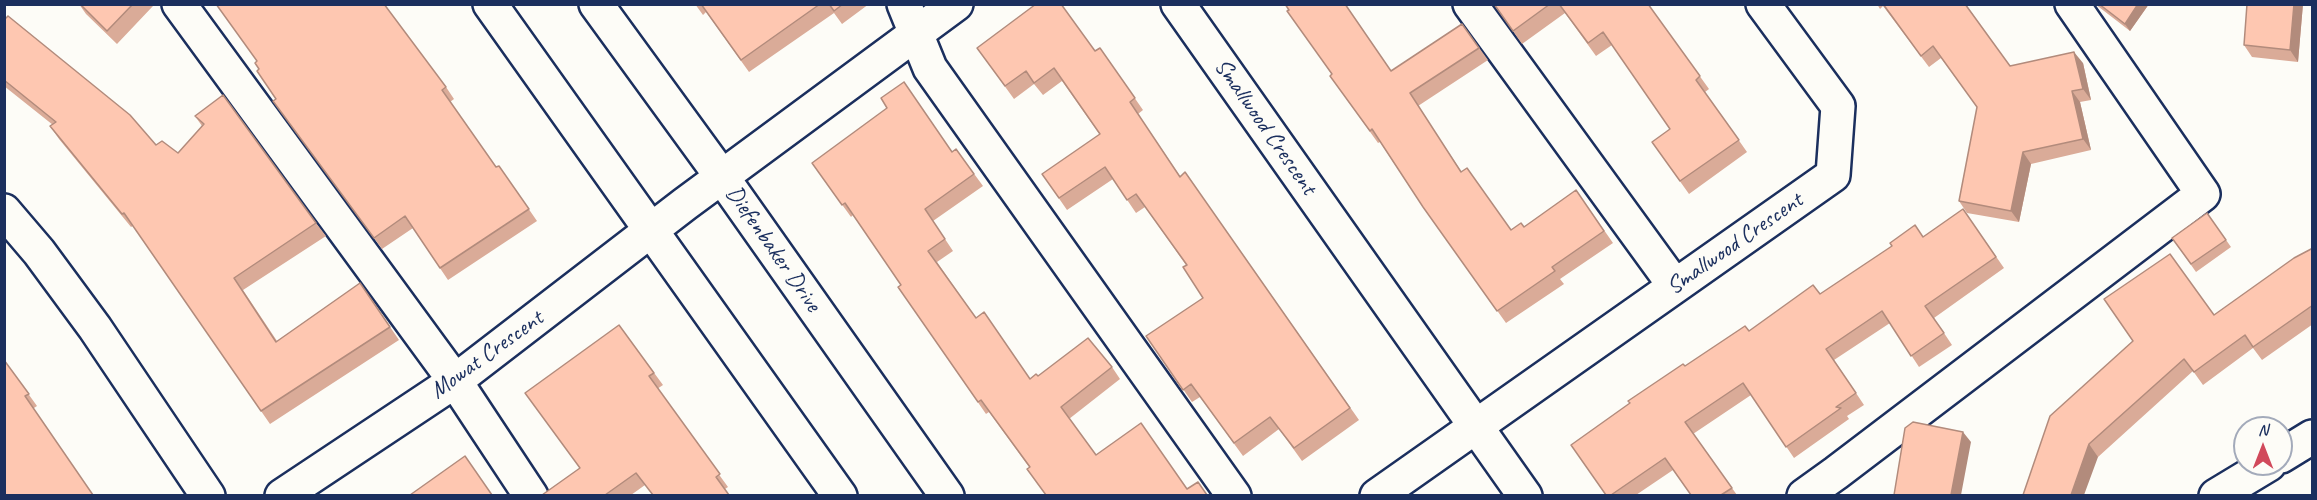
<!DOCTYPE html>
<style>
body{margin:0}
#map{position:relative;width:2317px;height:500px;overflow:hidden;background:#fdfcf7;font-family:Caveat,sans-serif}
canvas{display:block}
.frame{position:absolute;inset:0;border:6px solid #1b2f5e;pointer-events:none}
.north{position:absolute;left:2233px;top:416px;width:60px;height:60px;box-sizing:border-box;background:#fdfcf7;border:2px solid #a3aaba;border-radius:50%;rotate:0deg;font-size:16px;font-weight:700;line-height:24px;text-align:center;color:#1b2f5e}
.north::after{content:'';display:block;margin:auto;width:21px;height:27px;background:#d1495b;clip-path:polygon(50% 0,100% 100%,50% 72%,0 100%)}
</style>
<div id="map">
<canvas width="2317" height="500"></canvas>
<div class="frame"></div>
<div class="north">N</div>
</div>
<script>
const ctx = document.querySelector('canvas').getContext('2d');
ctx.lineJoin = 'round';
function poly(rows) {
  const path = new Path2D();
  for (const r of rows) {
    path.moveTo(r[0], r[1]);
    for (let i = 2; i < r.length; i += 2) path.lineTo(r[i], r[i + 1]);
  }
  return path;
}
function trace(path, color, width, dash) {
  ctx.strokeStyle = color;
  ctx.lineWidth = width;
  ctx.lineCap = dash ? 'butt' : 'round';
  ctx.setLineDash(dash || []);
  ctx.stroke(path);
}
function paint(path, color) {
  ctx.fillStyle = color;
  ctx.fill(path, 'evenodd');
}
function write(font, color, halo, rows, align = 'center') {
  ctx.font = font + ' Caveat,sans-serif';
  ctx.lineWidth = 5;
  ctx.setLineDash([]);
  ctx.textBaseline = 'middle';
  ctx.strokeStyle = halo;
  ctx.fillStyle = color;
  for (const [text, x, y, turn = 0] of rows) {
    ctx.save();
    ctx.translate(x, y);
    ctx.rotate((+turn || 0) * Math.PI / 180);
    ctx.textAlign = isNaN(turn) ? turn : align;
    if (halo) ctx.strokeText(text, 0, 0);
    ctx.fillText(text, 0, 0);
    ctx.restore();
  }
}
const minor = poly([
 [179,4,455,381,531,496],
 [490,4,840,496],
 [596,4,722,177,947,496],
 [904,4,930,68,1234,496],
 [1178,4,1525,496],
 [1470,4,1675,286],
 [4,211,39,252,95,328,208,496],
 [2281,456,2312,437],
 [282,496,455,381,685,204,956,4],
 [1377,496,1833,175,1838,106,1763,4],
 [1804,496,1836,473,2203,194,2072,4],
 [2216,496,2269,464]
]);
trace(minor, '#1b2f5e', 38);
trace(minor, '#fdfcf7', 33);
paint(poly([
 [79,4,152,4,153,6,117,44,86,14],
 [695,4,869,4,842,24,834,13,749,72,706,12,703,15],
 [1494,4,1648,4,1709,89,1705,92,1747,152,1689,194,1652,142,1670,129,1612,45,1596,56,1565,13,1522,44],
 [1877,4,1969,4,1967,6,2010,66,2083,63,2091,100,2080,102,2091,150,2031,164,2019,222,1967,213,1959,201,1977,107,1941,58,1929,67,1883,6,1880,9],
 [2095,4,2149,4,2130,31],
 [2303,4,2298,62,2252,57,2244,45],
 [1289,10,1391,71,1462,24,1488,60,1418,106,1461,171,1511,230,1524,227,1576,190,1613,243,1560,279,1564,284,1506,323,1423,207,1380,142,1378,143,1330,76,1332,75],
 [4,20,156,145,178,153,202,126,195,116,316,223,326,236,243,290,277,341,360,283,399,340,270,424,133,226,131,227,59,139,50,126,53,125,4,86],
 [977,48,1095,51,1100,48,1143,110,1138,114,1180,176,1185,172,1359,420,1302,461,1279,429,1243,456,1200,397,1192,402,1146,336,1203,298,1186,265,1145,207,1136,213,1113,179,1067,210,1042,174,1100,135,1062,81,1043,95,1034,84,1014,99],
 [259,69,446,87,454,99,450,102,496,167,499,166,537,221,448,280,413,228,382,249,273,101,276,99],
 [956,149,983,186,933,221,953,251,937,262,976,318,1030,379,1038,376,1112,367,1120,379,1069,419,1096,455,1187,489,1198,482,1207,495,1046,495,1029,467,989,412,986,414,898,287,901,285,853,215,851,217,812,163,952,152],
 [1963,209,2004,268,1934,318,1952,345,1919,367,1890,323,1834,360,1864,405,1847,416,1849,419,1794,458,1751,395,1693,434,1737,495,1691,495,1673,470,1636,495,1606,495,1685,366,1749,331,1820,294,1923,237],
 [2207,213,2231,247,2196,272,2172,238],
 [2313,248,2313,324,2262,360,2253,348,2203,385,2193,371,2098,457,2023,495,2214,315],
 [619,325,663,385,657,389,728,487,725,489,645,485,631,495,542,495,580,468],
 [4,360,37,406,34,408,4,495]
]), '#daab98');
paint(poly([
 [2138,4,2149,4,2130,31,2125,24],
 [2294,4,2303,4,2298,62,2290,50],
 [2074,52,2083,63,2091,100,2083,89],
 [2072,91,2080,102,2091,150,2083,139],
 [2023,152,2031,164,2019,222,2011,211],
 [1963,432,1971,442,1961,495,1951,495],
 [2089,444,2098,457,2084,495,2071,495]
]), '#b28b7c');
const building = poly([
 [80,4,133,4,107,31,80,4],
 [216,4,384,4,446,87,442,90,496,167,499,166,529,209,440,268,405,216,374,238,273,101,276,99,257,71,259,69,255,63,257,61,216,4],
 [701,4,820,4,741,60,701,4],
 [829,4,843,4,834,11,829,4],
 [1036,4,1061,4,1095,51,1100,48,1135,98,1130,102,1180,177,1185,172,1350,408,1294,448,1270,417,1234,443,1191,384,1183,390,1146,336,1203,298,1183,267,1187,265,1136,194,1127,200,1105,167,1059,198,1042,174,1100,134,1054,68,1034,83,1026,71,1005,86,977,48,1036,4],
 [1285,4,1345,4,1391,71,1462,24,1479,48,1410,93,1461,172,1467,168,1511,230,1521,223,1524,227,1576,190,1604,231,1552,267,1555,271,1497,311,1423,207,1372,129,1370,131,1330,76,1332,74,1287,11,1289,10,1285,4],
 [1494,4,1550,4,1513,31,1494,4],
 [1559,4,1648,4,1700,76,1696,80,1739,140,1680,181,1652,142,1670,129,1603,32,1588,43,1559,4],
 [1883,4,1965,4,2010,66,2074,52,2083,89,2072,91,2083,139,2023,152,2011,211,1959,201,1977,107,1933,46,1921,56,1883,4],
 [2099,4,2138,4,2125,24,2099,4],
 [2247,4,2294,4,2290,50,2244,45,2247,4],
 [8,16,130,115,156,145,162,141,178,153,204,124,195,116,223,95,316,223,234,278,276,342,360,283,390,327,261,411,124,213,122,214,50,126,56,122,4,80,4,20,8,16],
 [904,82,952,152,956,149,974,174,925,209,945,239,928,251,976,318,984,312,1030,379,1036,374,1038,376,1088,338,1112,367,1061,407,1096,455,1141,423,1187,489,1198,482,1207,495,1046,495,1027,469,1030,467,981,400,978,402,898,287,901,285,845,203,842,205,812,163,887,108,881,98,904,82],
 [1963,209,1996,257,1925,306,1944,333,1911,356,1882,311,1826,349,1856,393,1836,407,1841,408,1786,447,1743,383,1685,422,1732,488,1721,495,1691,495,1665,458,1611,495,1606,495,1571,445,1630,403,1628,401,1683,364,1685,366,1745,326,1749,331,1813,285,1820,294,1892,246,1890,243,1915,225,1923,237,1963,209],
 [2207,213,2226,240,2191,264,2172,238,2207,213],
 [2313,248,2313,305,2253,347,2245,335,2194,372,2184,359,2089,444,2071,495,2023,495,2050,416,2133,341,2104,299,2170,254,2214,315,2294,258,2313,248],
 [619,325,654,373,649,376,720,474,716,477,729,495,653,495,636,473,605,495,542,495,580,468,525,393,619,325],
 [4,360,29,394,25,396,93,495,4,495,4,360],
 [1913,422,1963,432,1951,495,1894,495,1905,428,1913,422],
 [465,456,492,495,410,495,465,456]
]);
paint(building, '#fec7b1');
trace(building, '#b28b7c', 1.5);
write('24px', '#1b2f5e', '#fdfcf7', [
 ["Smallwood Crescent",1265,127,55],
 ["Smallwood Crescent",1735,244,-35],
 ["Diefenbaker Drive",773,249,55],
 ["Mowat Crescent",487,355,-36]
]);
</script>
